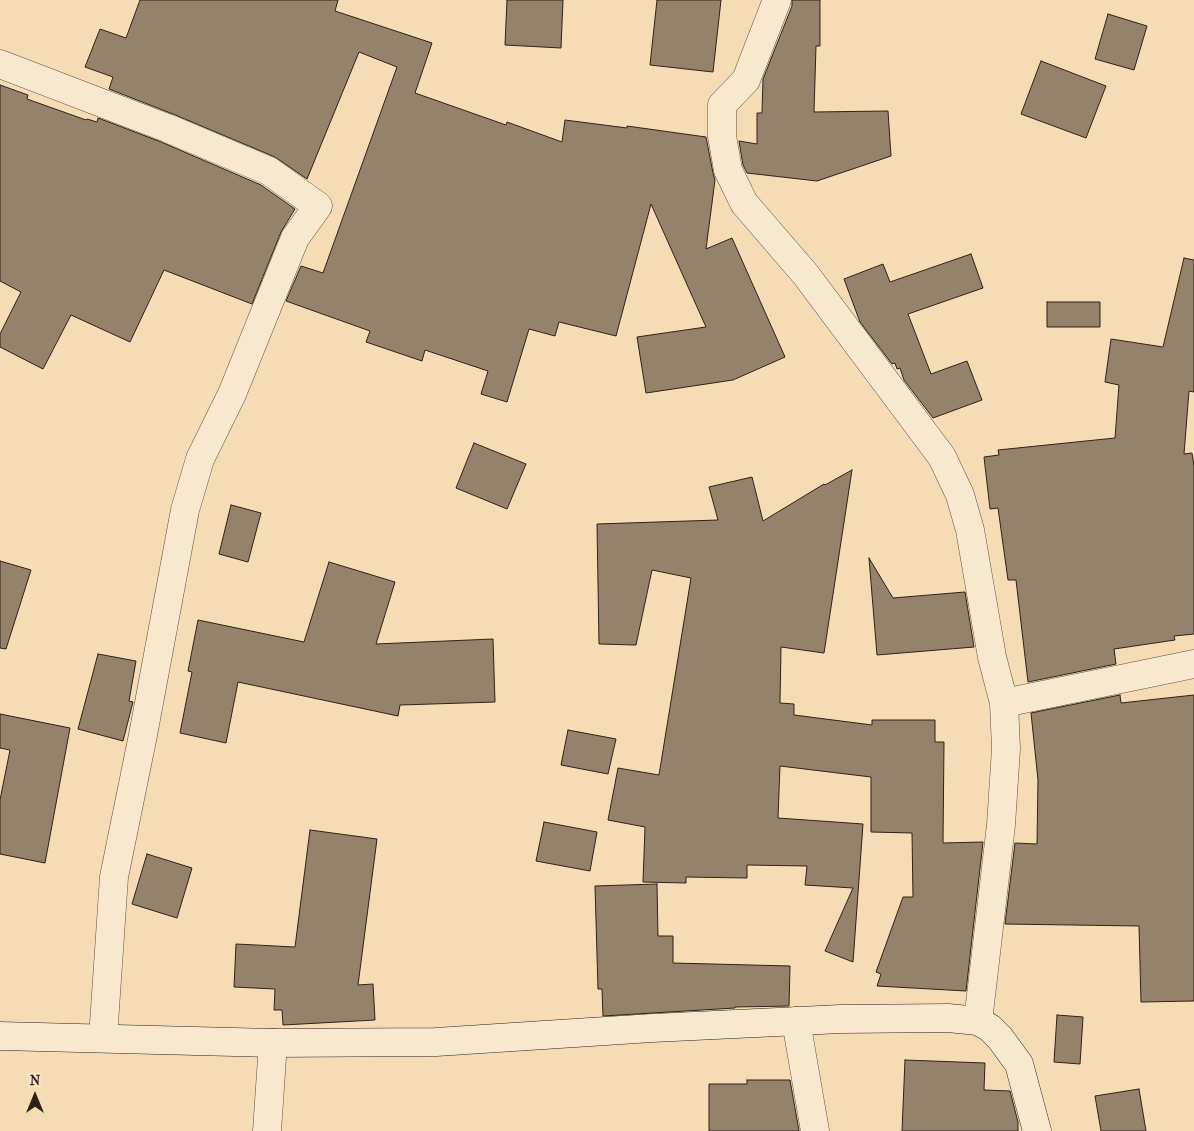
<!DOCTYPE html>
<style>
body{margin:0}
#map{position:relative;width:1194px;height:1131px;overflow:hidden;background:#f5dcb4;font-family:"IM FELL French Canon",serif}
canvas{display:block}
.north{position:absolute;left:10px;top:1071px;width:50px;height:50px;-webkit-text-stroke:4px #f8e8ce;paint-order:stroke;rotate:0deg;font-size:14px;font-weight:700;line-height:20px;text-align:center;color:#2d2119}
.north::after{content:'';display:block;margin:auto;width:18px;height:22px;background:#2d2119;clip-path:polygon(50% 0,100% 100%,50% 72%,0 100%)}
</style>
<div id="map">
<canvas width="1194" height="1131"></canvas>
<div class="north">N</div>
</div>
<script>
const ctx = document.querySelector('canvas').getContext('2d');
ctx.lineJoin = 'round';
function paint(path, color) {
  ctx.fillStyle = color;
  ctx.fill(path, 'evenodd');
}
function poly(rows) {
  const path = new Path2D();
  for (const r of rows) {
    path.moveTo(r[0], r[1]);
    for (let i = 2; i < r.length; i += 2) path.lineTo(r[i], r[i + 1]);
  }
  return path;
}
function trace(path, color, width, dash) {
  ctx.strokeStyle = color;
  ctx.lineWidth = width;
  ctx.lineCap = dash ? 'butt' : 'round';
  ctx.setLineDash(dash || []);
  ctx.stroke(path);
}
const building = poly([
 [140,0,338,0,335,11,432,43,415,93,506,125,507,122,562,142,565,120,627,128,627,126,706,137,713,173,715,180,706,249,732,238,785,357,733,380,646,393,637,337,706,327,651,204,616,336,559,322,555,336,529,329,507,402,481,394,488,371,425,350,422,361,366,342,370,331,286,301,301,266,323,273,397,67,359,52,307,179,275,157,173,114,109,89,113,77,85,67,100,29,126,38,140,0],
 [507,0,563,0,561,48,505,45,507,0],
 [657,0,721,0,713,72,650,65,657,0],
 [792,0,820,0,820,46,816,46,814,112,888,111,891,156,817,181,747,173,743,165,739,141,757,144,757,113,762,113,763,79,792,6,792,0],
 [1108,14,1147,26,1134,70,1095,59,1108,14],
 [1041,61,1106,86,1086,138,1021,114,1041,61],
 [0,85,28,95,27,99,86,120,87,119,97,122,98,118,161,142,261,185,295,209,281,232,252,304,164,270,130,342,71,315,43,369,0,347,0,334,21,292,0,281,0,85],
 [971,254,983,288,908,314,931,374,967,361,982,400,933,418,904,380,900,368,897,369,895,363,892,364,860,322,844,279,883,264,890,282,971,254],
 [1184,258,1194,260,1194,392,1189,391,1184,454,1192,453,1194,466,1194,634,1174,636,1175,640,1114,649,1116,664,1028,682,1016,580,1008,580,998,508,990,509,984,457,999,455,998,450,1115,438,1119,385,1105,382,1111,339,1163,347,1184,258],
 [1047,302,1100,302,1100,327,1047,327,1047,302],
 [474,443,526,464,507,509,456,488,474,443],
 [852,470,824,653,781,647,780,703,794,704,794,715,872,725,872,720,935,720,935,742,944,742,943,843,983,842,966,991,877,986,881,974,876,972,903,897,913,897,912,833,871,832,871,777,780,766,778,818,863,824,853,962,825,951,853,888,805,885,807,866,747,865,747,878,686,877,686,883,643,882,645,827,608,820,618,768,659,775,691,578,652,570,636,645,599,644,597,524,718,520,709,487,752,477,763,521,824,484,825,485,852,470],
 [231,505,261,513,248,562,219,554,231,505],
 [869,558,893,598,965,592,974,647,877,655,869,558],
 [0,561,31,570,6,649,0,648,0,561],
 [329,562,395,582,376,644,493,639,495,702,400,705,398,716,238,682,226,743,180,733,192,672,188,671,198,620,304,642,329,562],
 [98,654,136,661,129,701,133,702,123,741,78,729,98,654],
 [1120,695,1121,703,1194,695,1194,1001,1141,1002,1139,926,1005,924,1015,843,1037,844,1038,780,1031,713,1120,695],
 [0,714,70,728,45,863,0,854,0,800,10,750,0,748,0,714],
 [568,730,616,739,608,774,561,765,568,730],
 [544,822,597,832,590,871,536,861,544,822],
 [310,830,377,839,358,985,373,984,375,1020,283,1025,282,1010,274,1010,275,989,234,987,236,944,295,947,310,830],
 [147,854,192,868,177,918,132,904,147,854],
 [657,884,658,936,673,936,673,963,790,966,789,1006,735,1007,735,1008,603,1016,602,989,598,989,595,886,657,884],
 [1057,1015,1083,1017,1080,1064,1054,1062,1057,1015],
 [905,1060,985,1063,984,1090,1010,1091,1018,1122,1018,1131,902,1131,905,1060],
 [747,1080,790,1080,799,1131,709,1131,709,1084,747,1084,747,1080],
 [1139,1089,1146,1131,1101,1131,1095,1096,1139,1089]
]);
paint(building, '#95826a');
trace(building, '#2d2119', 1);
const street = poly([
 [777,0,746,80,722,105,722,136,728,170,744,203,806,275,942,457,960,495,970,530,992,657,1004,703],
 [0,64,167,128,269,171,318,206,295,238,232,394,200,459,185,510,143,735,114,877,103,1038],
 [796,1021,815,1131],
 [978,1021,1001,825,1006,749,1004,703,1194,664],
 [267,1131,273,1043]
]);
const secondary = poly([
 [0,1036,273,1043,436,1042,652,1028,841,1019,948,1018,978,1021,990,1028,1000,1038,1019,1064,1037,1131]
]);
trace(street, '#5f5040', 29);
trace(secondary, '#2d2119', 29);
trace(street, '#f8e8ce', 28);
trace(secondary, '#f8e8ce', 28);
</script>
